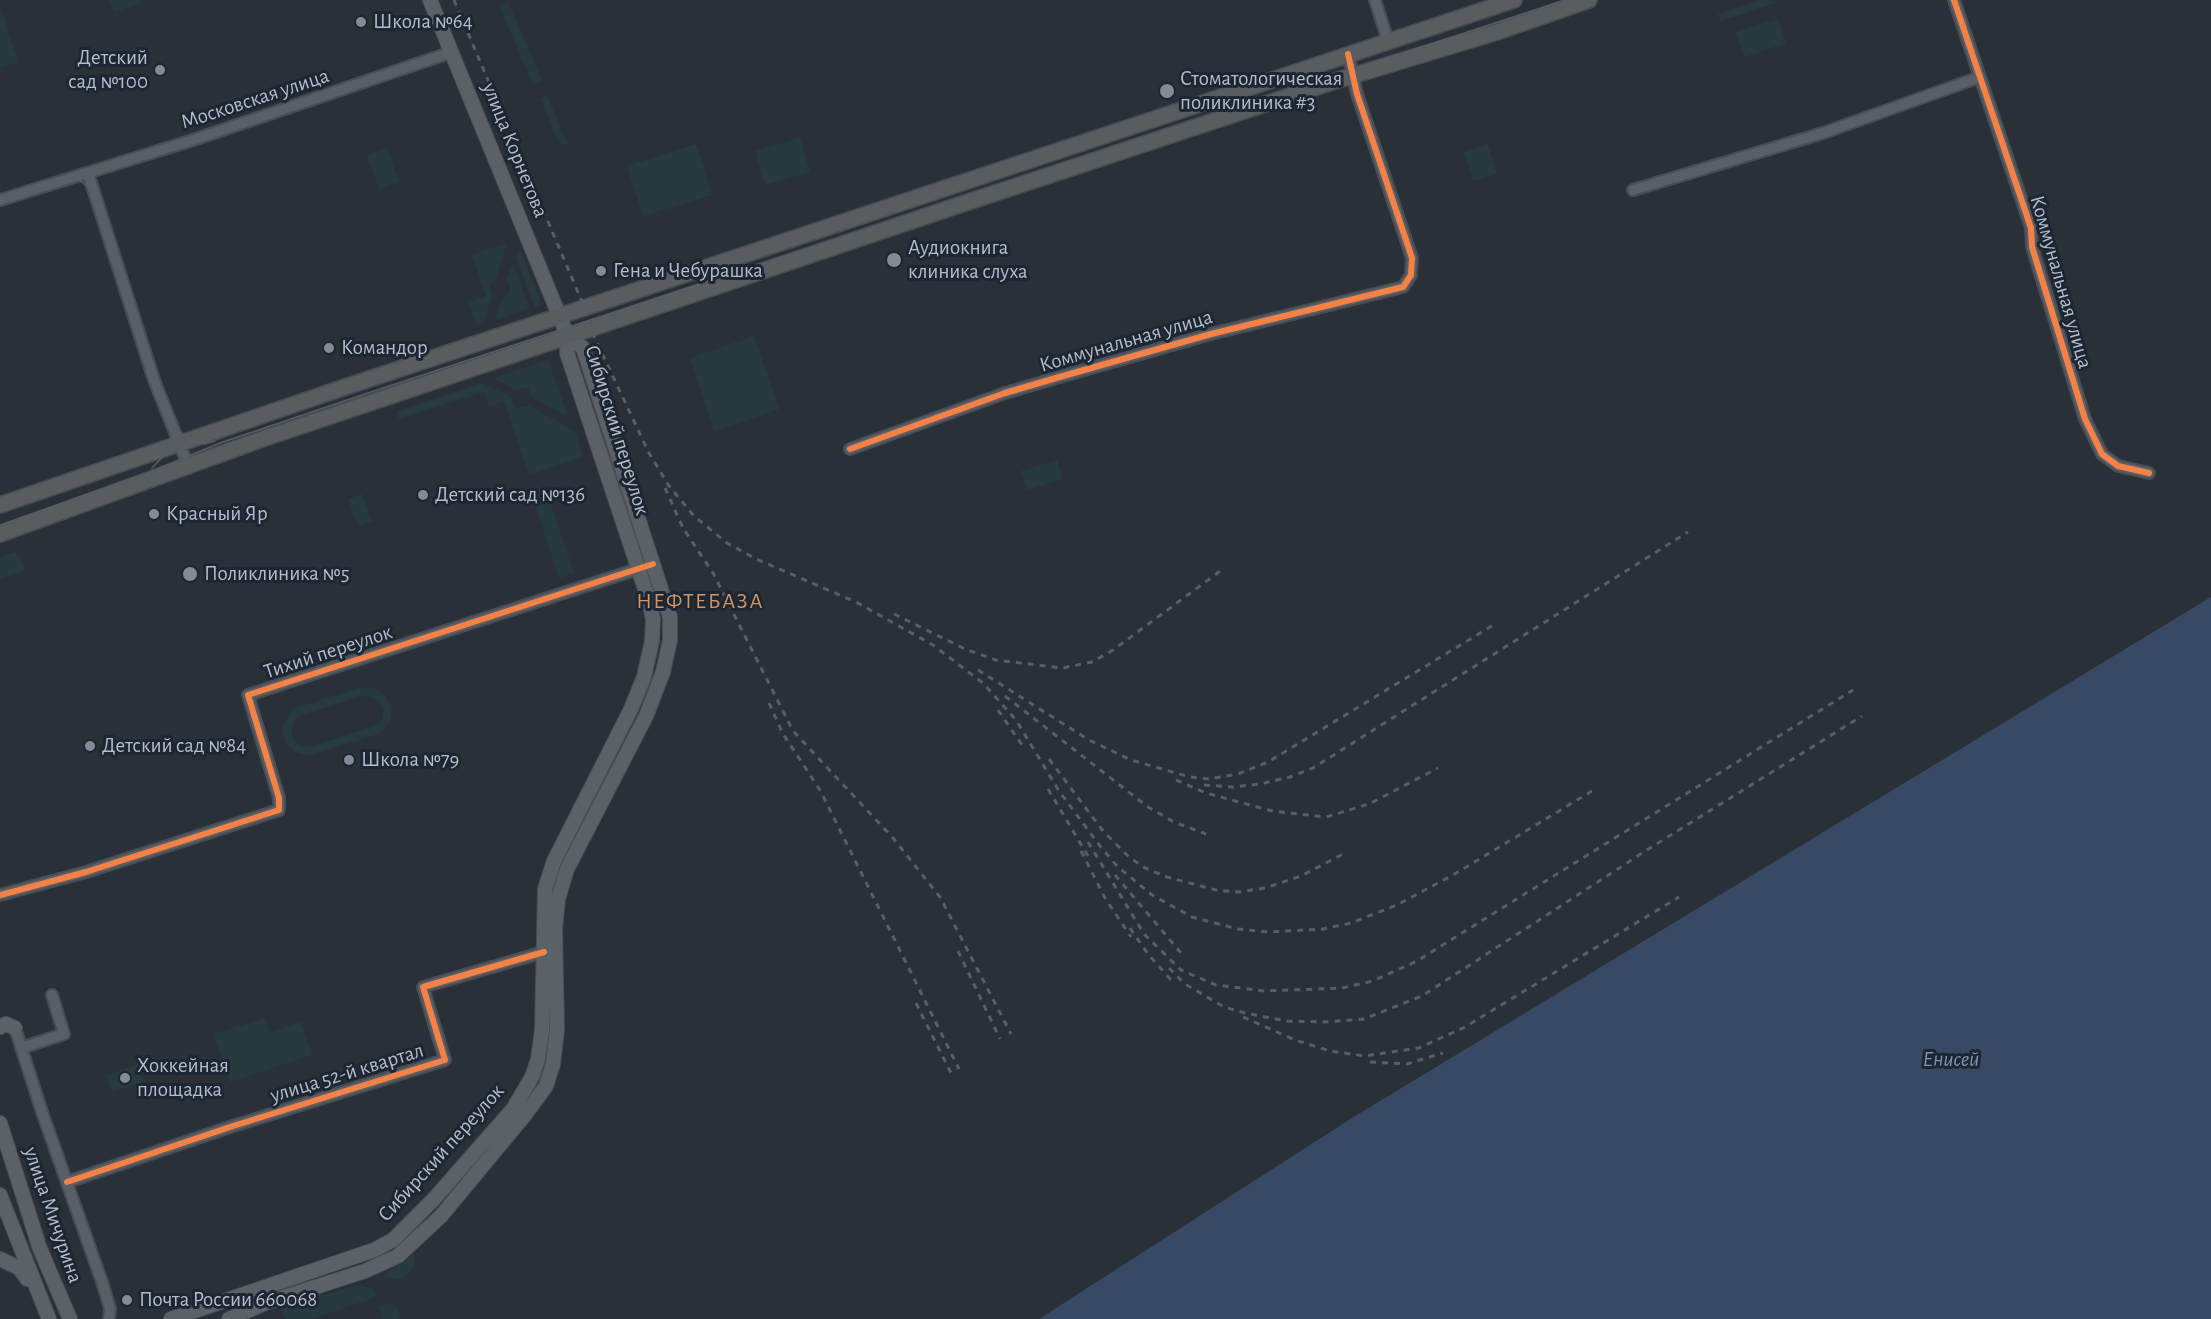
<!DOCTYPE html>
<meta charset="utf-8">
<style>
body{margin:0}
canvas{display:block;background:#2a3038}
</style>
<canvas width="2211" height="1319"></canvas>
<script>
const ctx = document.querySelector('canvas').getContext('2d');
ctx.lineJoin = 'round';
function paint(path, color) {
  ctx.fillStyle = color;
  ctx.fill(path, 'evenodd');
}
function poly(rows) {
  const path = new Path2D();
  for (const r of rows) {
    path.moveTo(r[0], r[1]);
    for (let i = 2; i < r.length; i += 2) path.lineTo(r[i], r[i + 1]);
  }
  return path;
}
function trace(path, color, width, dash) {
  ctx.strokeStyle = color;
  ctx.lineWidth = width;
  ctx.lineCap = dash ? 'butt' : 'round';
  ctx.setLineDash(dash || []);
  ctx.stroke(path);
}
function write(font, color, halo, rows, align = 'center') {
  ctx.font = font + ' "Alegreya Sans",sans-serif';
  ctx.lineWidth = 6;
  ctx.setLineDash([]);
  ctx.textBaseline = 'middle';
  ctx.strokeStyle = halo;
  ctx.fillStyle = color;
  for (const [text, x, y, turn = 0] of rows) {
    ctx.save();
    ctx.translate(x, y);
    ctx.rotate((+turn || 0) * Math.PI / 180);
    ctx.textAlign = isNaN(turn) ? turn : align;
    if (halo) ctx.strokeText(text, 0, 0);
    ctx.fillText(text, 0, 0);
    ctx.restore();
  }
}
paint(poly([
 [109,0,142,0,143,2,114,12],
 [1759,0,1775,0,1776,3,1720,21,1718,14],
 [508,2,542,80,533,84,499,6],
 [0,4,18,62,0,68],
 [1778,19,1786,43,1744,57,1736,32],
 [547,95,568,145,559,143,540,98],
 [800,138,810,172,765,185,755,151],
 [696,144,712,195,643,216,627,166],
 [1488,144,1497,174,1473,181,1464,152],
 [387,148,399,182,379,189,367,155],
 [507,243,496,278,489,286,492,296,483,324,477,326,468,302,486,296,472,254],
 [520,250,542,305,535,307,516,257],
 [513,263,529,308,495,320,502,298,508,294,510,288,507,280],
 [754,336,779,409,714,431,690,358],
 [548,360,568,417,533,398,528,388,516,390,494,378],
 [481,383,512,397,512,403,517,408,529,406,575,431,583,457,529,475,505,402,489,406,484,392,399,419,397,411],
 [1057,460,1063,479,1027,490,1021,471],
 [545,487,574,573,559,578,531,492],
 [362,494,372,521,358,526,348,499],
 [15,552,20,557,25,571,0,579,0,557],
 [372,687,385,695,391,708,390,722,381,733,309,756,295,752,285,742,282,728,293,709,358,688],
 [365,695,378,701,383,709,382,719,376,726,308,747,299,745,292,738,292,724,298,716],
 [265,1018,269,1032,301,1022,312,1055,230,1082,214,1034],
 [138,1064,144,1081,112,1092,106,1076],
 [414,1254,414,1266,408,1275,399,1279,382,1277],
 [359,1285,373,1289,376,1297,311,1319,286,1319,280,1307],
 [390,1303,397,1307,400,1319,383,1319,379,1306]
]), '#273a3e');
paint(poly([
 [2211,597,2211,1319,1039,1319,1352,1118]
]), '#384963');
const minor = poly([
 [1375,0,1388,41],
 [1954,0,2031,228,2032,247,2085,419,2102,454,2118,466,2149,473],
 [88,173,154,380,189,468],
 [1633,190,1823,133,1980,77],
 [0,200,193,140,452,52],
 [850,449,1005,393,1063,376,1211,334,1403,287,1411,275,1412,258,1357,94,1348,54],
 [0,895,86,872,279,810,279,798,248,695,644,567],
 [15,1028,42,1112,102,1282,110,1308,109,1319],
 [21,1048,64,1034,52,995],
 [67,1182,233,1126,445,1060,423,987,544,952]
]);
const major = poly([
 [0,1027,6,1024,15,1028],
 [0,1123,40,1249,70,1319],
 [0,1195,49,1319],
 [0,1259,19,1268,27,1279],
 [171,1319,374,1250,393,1240,433,1200,513,1109,532,1077,538,1059,542,1030,545,889,554,861,631,709,644,677,652,641,653,619,649,601,567,353,568,337,430,0],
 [229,1319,263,1304,365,1271,398,1256,441,1216,524,1116,546,1086,553,1064,557,1030,555,929,558,899,567,869,646,716,663,672,670,640,670,617,583,348,568,337]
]);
const highway = poly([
 [0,505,345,387,1514,0],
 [0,534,262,439,962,204,1335,81,1497,32,1589,0]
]);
trace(minor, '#484c53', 14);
trace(major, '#484c55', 16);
trace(highway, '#474c53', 18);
trace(minor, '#5a5e66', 10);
trace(major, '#5c6168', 14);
trace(highway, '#5a5d60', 15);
trace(poly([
 [69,178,79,180,96,193],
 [170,423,190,441,204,444,215,441],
 [152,468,166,453,173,431],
 [0,525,145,474,220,443,368,393,1565,0]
]), '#595d64', 1.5);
trace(poly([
 [454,0,580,297,591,330,649,453,669,486,694,516,727,543,756,559,856,602,933,645,983,683,1016,720,1059,791,1100,846,1117,866,1152,895,1192,917,1238,929,1268,932,1323,929,1351,923,1397,905,1453,875,1592,791],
 [665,488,683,528,713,573,793,731,893,838,940,897,1011,1034],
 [894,614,965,649,996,660,1062,668,1092,662,1113,650,1223,569],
 [978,670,1089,740,1131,760,1190,777,1209,779,1238,774,1268,762,1495,624],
 [1005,696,1148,807,1174,822,1206,834],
 [769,703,783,734,820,790,959,1069],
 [998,710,1022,745],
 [1049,759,1103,831,1129,857,1145,868,1167,877,1216,890,1239,892,1265,888,1301,876,1345,853],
 [1176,780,1206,793,1272,811,1326,817,1369,804,1438,768],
 [1204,785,1233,787,1260,784,1290,777,1313,768,1688,532],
 [1048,789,1088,856],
 [1088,842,1144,934,1181,970,1216,985,1265,991,1342,988,1373,981,1417,961,1853,690],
 [1081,851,1105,898,1131,937],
 [1115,875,1181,953],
 [1130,928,1148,954,1171,980],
 [958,951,1000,1039],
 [1169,968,1185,984,1224,1007,1245,1013,1287,1021,1325,1022,1364,1019,1422,996,1650,848,1862,716],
 [916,1003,951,1073],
 [1243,1017,1295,1040,1330,1051,1364,1056,1419,1048,1465,1027,1679,897],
 [1370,1062,1407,1064,1443,1053]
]), '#595d64', 3, [6, 6]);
trace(poly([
 [1954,0,2031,228,2032,247,2085,419,2102,454,2118,466,2149,473],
 [850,449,1005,393,1063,376,1211,334,1403,287,1411,275,1412,258,1357,94,1348,54],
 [0,895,86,872,279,810,279,798,248,695,653,564],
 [67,1182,233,1126,445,1060,423,987,544,952]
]), '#f48246', 6);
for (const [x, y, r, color] of [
 [361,22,6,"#848b96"],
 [160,70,6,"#848b96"],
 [1167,91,8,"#848b96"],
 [894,260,8,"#848b96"],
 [601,271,6,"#848b96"],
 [329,348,6,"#848b96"],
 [423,495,6,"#848b96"],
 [154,514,6,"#848b96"],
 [190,574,8,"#848b96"],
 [90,746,6,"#848b96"],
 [349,760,6,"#848b96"],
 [125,1078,6,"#848b96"],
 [127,1300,6,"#848b96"]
]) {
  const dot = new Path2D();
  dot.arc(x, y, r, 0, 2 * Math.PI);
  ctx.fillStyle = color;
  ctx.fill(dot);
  trace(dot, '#1d2633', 2);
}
write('21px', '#b4bcc9', '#1d2633', [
 ["Школа №64",373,22],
 ["Детский",148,58,"right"],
 ["сад №100",148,82,"right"],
 ["Стоматологическая",1180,79],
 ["поликлиника #3",1180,103],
 ["Аудиокнига",908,248],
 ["клиника слуха",908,272],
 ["Гена и Чебурашка",613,271],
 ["Командор",341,348],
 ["Детский сад №136",435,495],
 ["Красный Яр",166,514],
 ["Поликлиника №5",204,574],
 ["Детский сад №84",102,746],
 ["Школа №79",361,760],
 ["Хоккейная",137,1066],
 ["площадка",137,1090],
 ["Почта России 660068",139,1300]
], 'left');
write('21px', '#b4bcc9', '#1d2633', [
 ["Московская улица",255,99,-18],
 ["улица Корнетова",515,150,68],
 ["Коммунальная улица",2061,282,74],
 ["Коммунальная улица",1126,341,-16],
 ["Сибирский переулок",617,430,73],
 ["Тихий переулок",328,652,-18],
 ["улица 52-й квартал",347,1073,-17],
 ["Сибирский переулок",441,1153,-48],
 ["улица Мичурина",53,1215,71]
]);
ctx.letterSpacing = '1.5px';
write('22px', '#d59563', '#1d2633', [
 ["НЕФТЕБАЗА",700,601]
]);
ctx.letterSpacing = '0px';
write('italic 22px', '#7c92b1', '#1d2633', [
 ["Енисей",1951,1059]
]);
</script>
